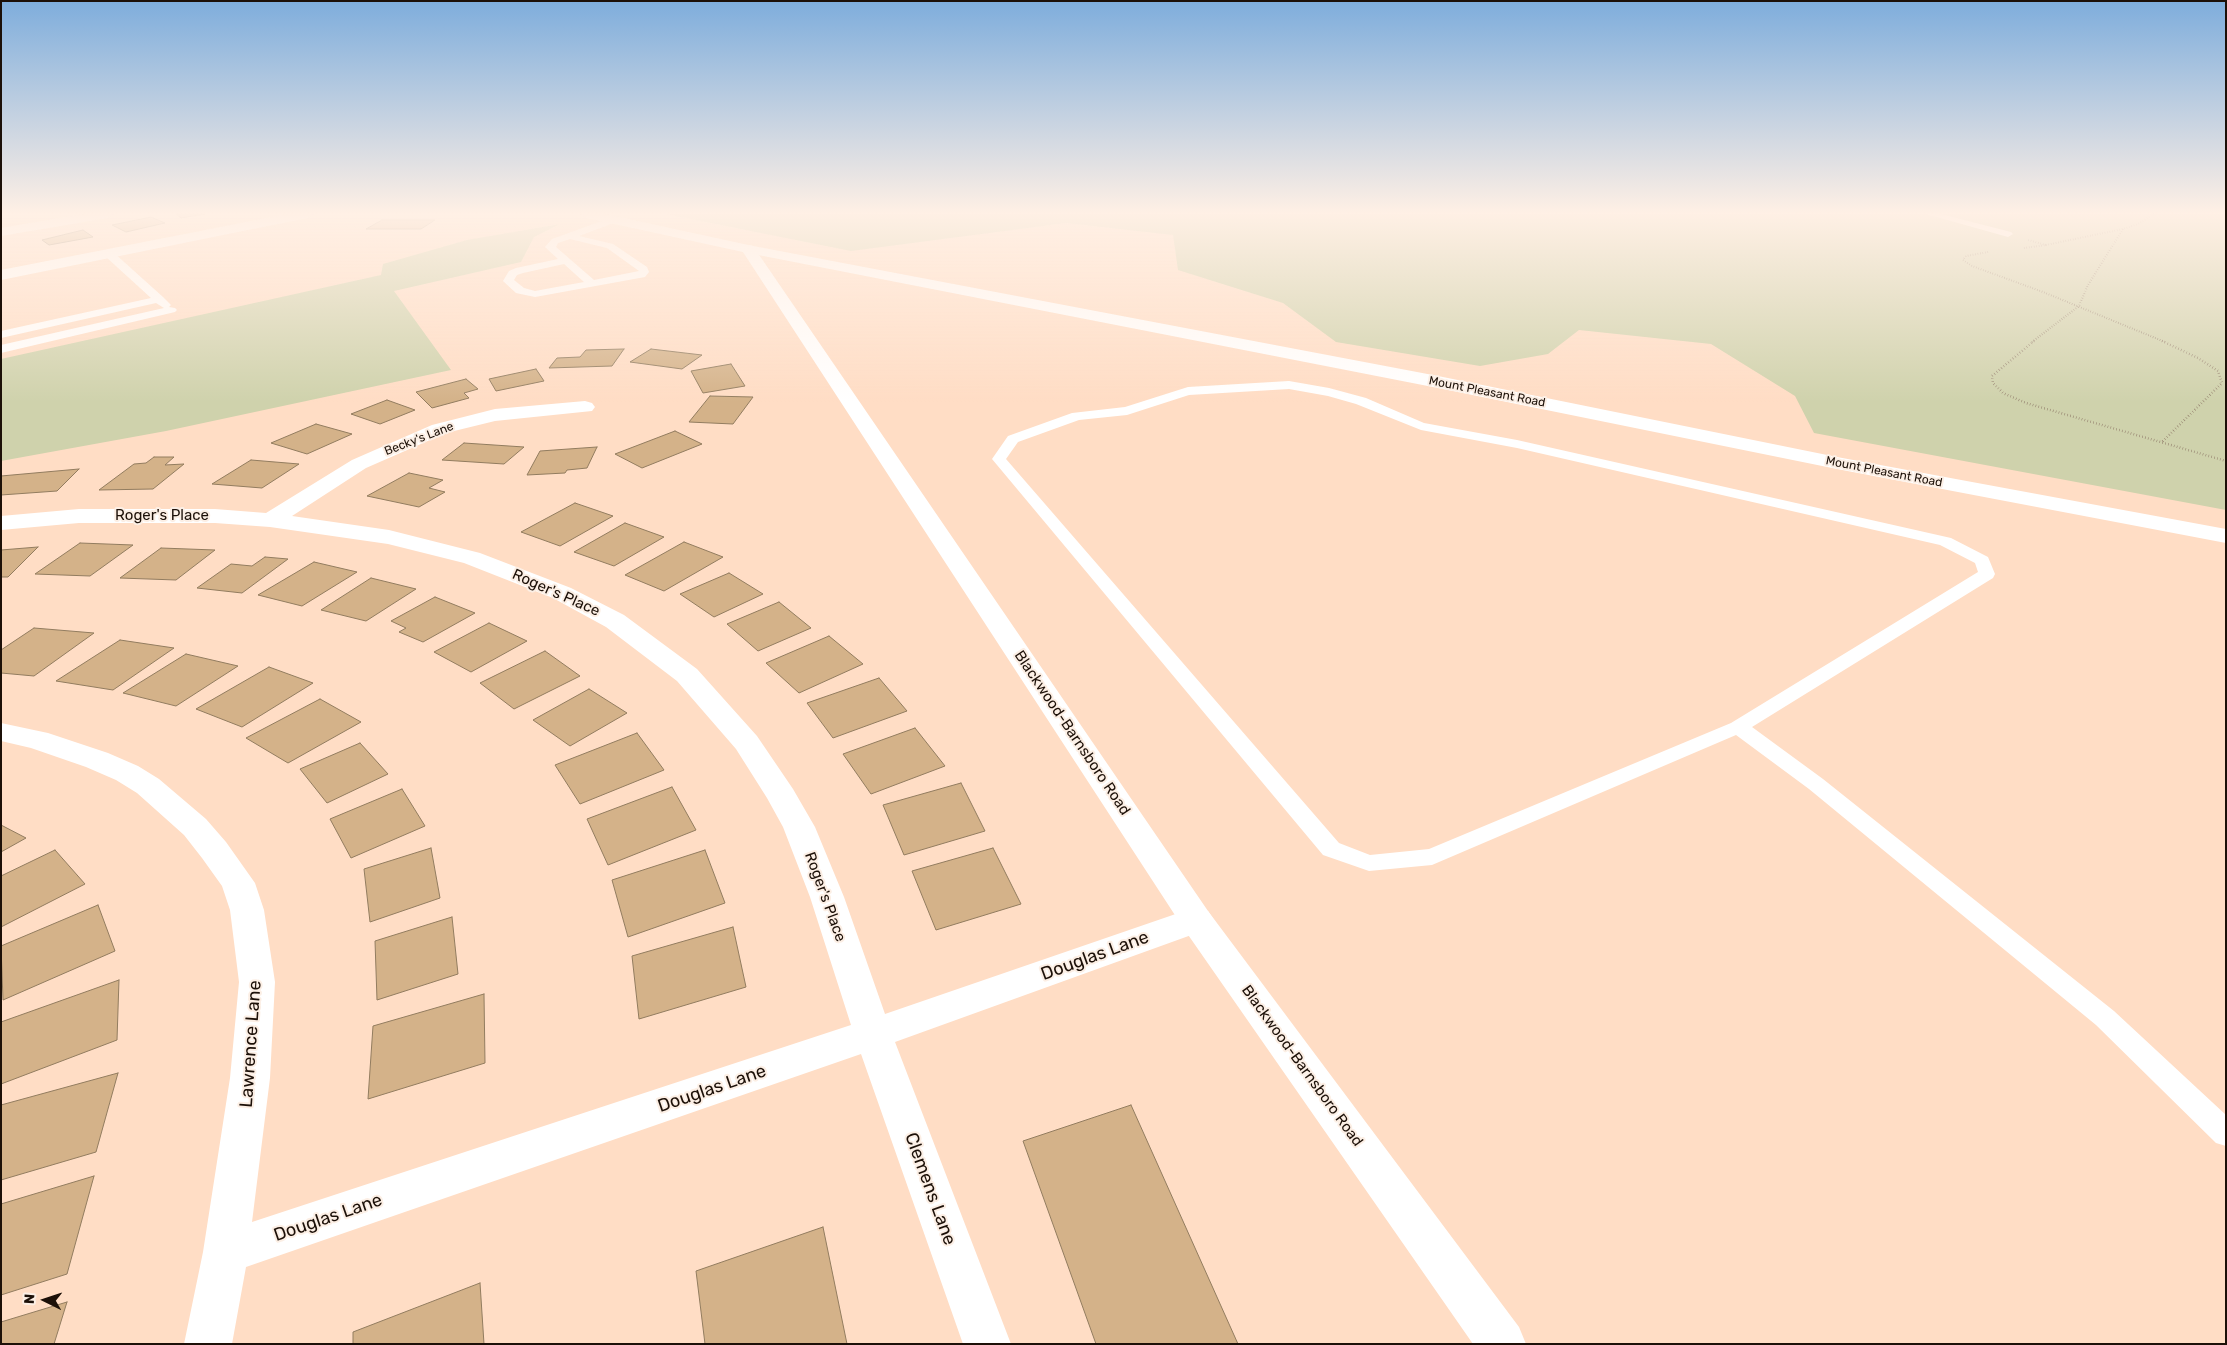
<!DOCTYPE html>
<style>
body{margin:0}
#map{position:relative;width:2227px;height:1345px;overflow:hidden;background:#ffddc5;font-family:Rubik,sans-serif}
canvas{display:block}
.frame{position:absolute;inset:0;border:2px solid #1c1008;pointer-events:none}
.north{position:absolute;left:20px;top:1275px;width:50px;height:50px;-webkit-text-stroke:4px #fcefe5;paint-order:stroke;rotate:274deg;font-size:14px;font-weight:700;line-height:20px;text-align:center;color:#1c1008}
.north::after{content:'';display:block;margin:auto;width:18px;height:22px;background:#1c1008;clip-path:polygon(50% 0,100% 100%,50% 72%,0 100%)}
</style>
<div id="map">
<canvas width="2227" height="1345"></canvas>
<div class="frame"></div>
<div class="north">N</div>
</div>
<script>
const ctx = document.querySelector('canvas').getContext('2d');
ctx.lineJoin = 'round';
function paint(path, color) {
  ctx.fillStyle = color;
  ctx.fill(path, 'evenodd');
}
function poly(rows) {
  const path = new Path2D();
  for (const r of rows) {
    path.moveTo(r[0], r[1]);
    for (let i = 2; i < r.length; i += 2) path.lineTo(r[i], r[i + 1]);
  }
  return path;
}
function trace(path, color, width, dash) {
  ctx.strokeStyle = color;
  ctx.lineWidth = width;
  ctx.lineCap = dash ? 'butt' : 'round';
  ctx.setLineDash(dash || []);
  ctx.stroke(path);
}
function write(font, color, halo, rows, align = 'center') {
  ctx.font = font + ' Rubik,sans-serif';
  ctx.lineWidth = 4;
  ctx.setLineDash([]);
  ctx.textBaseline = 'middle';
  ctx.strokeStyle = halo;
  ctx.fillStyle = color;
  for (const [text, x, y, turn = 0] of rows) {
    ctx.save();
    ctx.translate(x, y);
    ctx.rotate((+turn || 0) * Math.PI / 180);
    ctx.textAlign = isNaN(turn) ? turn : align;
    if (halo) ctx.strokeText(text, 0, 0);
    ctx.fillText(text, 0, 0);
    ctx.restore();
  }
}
paint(poly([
 [666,214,2226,214,2226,510,1814,433,1795,396,1711,344,1579,330,1548,354,1480,366,1336,342,1283,303,1178,270,1173,235,1066,223,851,251],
 [560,224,534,237,521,262,394,291,451,370,166,431,1,461,1,359,381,275,383,264,467,240]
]), '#cfd2ac');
const building = poly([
 [176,214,205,214,181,218,176,214],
 [151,217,165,223,126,232,112,225,151,217],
 [382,220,435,220,421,229,366,229,382,220],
 [83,230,93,237,49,245,42,240,83,230],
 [624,349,612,366,549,368,557,358,580,357,586,350,624,349],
 [651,349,702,355,682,369,630,362,651,349],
 [731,364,745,386,703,393,691,371,731,364],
 [536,369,544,381,496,391,489,379,536,369],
 [466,379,478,389,464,393,469,398,432,408,416,392,466,379],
 [710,396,753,397,733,424,689,422,710,396],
 [387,400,415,410,380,424,351,414,387,400],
 [316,424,352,434,307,454,271,443,316,424],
 [675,431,702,444,642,468,615,454,675,431],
 [464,443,524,447,504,464,442,460,464,443],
 [597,447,587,468,567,470,565,473,527,475,540,451,597,447],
 [154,457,174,457,165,465,184,464,153,489,99,490,134,464,146,463,154,457],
 [251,460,299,464,262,488,212,484,251,460],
 [79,469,57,491,1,495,1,476,79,469],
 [409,473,443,480,429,488,445,492,419,507,367,496,409,473],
 [575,503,613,516,560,546,521,532,575,503],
 [625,523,664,537,614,566,574,552,625,523],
 [684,542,723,557,664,591,625,575,684,542],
 [80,543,133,545,90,576,35,574,80,543],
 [38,547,8,577,1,577,1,550,38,547],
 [161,548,215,550,176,580,120,578,161,548],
 [265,557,288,559,242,593,197,588,231,564,252,566,265,557],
 [314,562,357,572,302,606,258,595,314,562],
 [729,573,763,594,714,617,680,594,729,573],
 [371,578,416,589,366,621,321,610,371,578],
 [435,597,475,613,423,642,399,632,406,628,391,621,435,597],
 [779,602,811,628,758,651,727,624,779,602],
 [489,623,527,641,471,672,434,652,489,623],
 [34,628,94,633,34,676,1,673,1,650,34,628],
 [829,636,863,664,799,693,766,663,829,636],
 [120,640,174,648,113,690,56,681,120,640],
 [545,651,580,676,514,709,480,683,545,651],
 [186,654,238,666,176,706,123,693,186,654],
 [269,667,313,683,242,727,196,709,269,667],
 [879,678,907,711,833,738,807,703,879,678],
 [589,689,627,713,570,746,533,720,589,689],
 [320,699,361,722,288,763,246,738,320,699],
 [915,728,945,766,871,794,843,754,915,728],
 [637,733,664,770,580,804,555,765,637,733],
 [360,743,388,774,327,803,300,769,360,743],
 [961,783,985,831,904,855,883,805,961,783],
 [672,787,696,830,608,865,587,819,672,787],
 [402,789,425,826,351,858,330,819,402,789],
 [1,825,26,838,1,852,1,825],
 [431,848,440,898,370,922,364,869,431,848],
 [993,848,1021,904,936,930,912,871,993,848],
 [55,850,85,884,1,927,1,876,55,850],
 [705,850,725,903,628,937,612,880,705,850],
 [98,905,115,951,3,1000,1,946,98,905],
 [452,917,458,974,377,1000,375,941,452,917],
 [733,927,746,987,639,1019,632,956,733,927],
 [119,980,117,1040,1,1084,1,1022,119,980],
 [484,994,485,1063,368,1099,373,1026,484,994],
 [118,1073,96,1152,1,1180,1,1105,118,1073],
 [1131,1105,1238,1344,1096,1344,1023,1141,1131,1105],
 [94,1176,67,1274,1,1295,1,1204,94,1176],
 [823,1227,847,1344,705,1344,696,1271,823,1227],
 [480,1283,484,1344,353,1344,353,1332,480,1283],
 [67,1302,54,1344,1,1344,1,1322,67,1302]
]);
paint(building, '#d4b289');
trace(building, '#927c5f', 1);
trace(poly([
 [2046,245,2123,229,2138,224,2154,214],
 [2024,248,2046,245,2028,240],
 [1988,252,1966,256,1963,260,1972,266,2043,292,2165,342],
 [2032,342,2079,306,2088,285,2123,229]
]), '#897262', 2, [0.5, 2]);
trace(poly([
 [2034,341,1992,376,1993,383,2003,393,2026,403,2226,461],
 [2162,341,2198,358,2218,371,2222,383,2162,442]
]), '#897262', 2.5, [0.5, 2.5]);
paint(poly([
 [1926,214,1941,214,2011,232,2013,234,2008,237,1926,214],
 [613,217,616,218,616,222,579,236,613,244,647,267,649,272,645,277,535,297,516,293,503,281,509,271,516,268,558,259,545,247,552,239,613,217],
 [570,239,607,248,639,271,594,280,556,247,558,243,570,239],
 [564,264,584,282,535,291,524,288,514,280,517,275,523,273,564,264],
 [109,251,113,252,163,297,171,305,169,307,175,308,177,310,175,312,1,353,1,345,164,308,156,303,1,338,1,331,151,298,105,256,105,252,109,251],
 [1289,381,1329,388,1366,398,1424,423,1517,440,1951,538,1988,557,1995,574,1993,578,1752,727,1823,779,2114,1011,2226,1115,2226,1146,2216,1143,2096,1025,1809,789,1736,735,1432,865,1369,871,1323,855,992,459,1008,436,1072,413,1125,407,1188,387,1289,381],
 [1289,389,1328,396,1356,404,1421,430,1517,448,1940,545,1975,563,1978,572,1731,723,1429,849,1370,855,1339,843,1006,459,1018,442,1079,420,1127,415,1189,395,1289,389]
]), '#fff');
paint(poly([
 [84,214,114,214,107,218,1,236,1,228,84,214],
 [585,401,592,403,595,407,592,411,495,421,446,433,366,468,292,516,389,530,480,553,571,588,624,615,697,669,757,736,793,789,815,827,844,897,885,1014,1196,907,1208,911,1214,920,1208,929,895,1042,1011,1344,963,1344,861,1054,246,1267,232,1344,184,1344,203,1252,230,1078,239,982,230,910,222,886,202,858,184,835,137,793,116,780,86,767,31,748,1,741,1,723,48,733,108,753,138,766,159,779,206,819,226,842,255,883,264,910,275,982,270,1078,252,1222,851,1025,810,897,783,827,767,798,736,749,677,681,606,627,553,598,464,563,388,544,270,527,215,523,79,523,1,530,1,516,79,509,215,509,266,513,352,460,432,425,495,409,585,401]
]), '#fff');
paint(poly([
 [748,245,1438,376,1837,457,2226,529,2226,543,1837,469,1438,388,743,252,741,249,748,245]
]), '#fff');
paint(poly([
 [287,214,314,214,307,218,1,280,1,270,287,214],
 [580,214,605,214,753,246,1208,911,1519,1327,1526,1344,1473,1344,1184,929,743,252,587,218,580,214]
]), '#fff');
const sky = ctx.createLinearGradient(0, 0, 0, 402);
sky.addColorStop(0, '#7eaddc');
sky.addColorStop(0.53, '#fff0e5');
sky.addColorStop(1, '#fff0e500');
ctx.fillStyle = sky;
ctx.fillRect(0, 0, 2227, 402);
write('12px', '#1c1008', '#fcefe5', [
 ["Mount Pleasant Road",1487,392,11],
 ["Becky's Lane",419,439,-21],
 ["Mount Pleasant Road",1884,472,11]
]);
write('15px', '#1c1008', '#fcefe5', [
 ["Roger's Place",162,516],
 ["Roger's Place",556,593,24],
 ["Blackwood-Barnsboro Road",1072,733,56],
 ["Roger's Place",825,897,70],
 ["Blackwood-Barnsboro Road",1302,1066,54]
]);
write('18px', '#1c1008', '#fcefe5', [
 ["Douglas Lane",1095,956,-20],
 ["Lawrence Lane",251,1044,-86],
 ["Douglas Lane",712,1089,-19],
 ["Clemens Lane",930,1189,70],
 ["Douglas Lane",328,1218,-19]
]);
</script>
